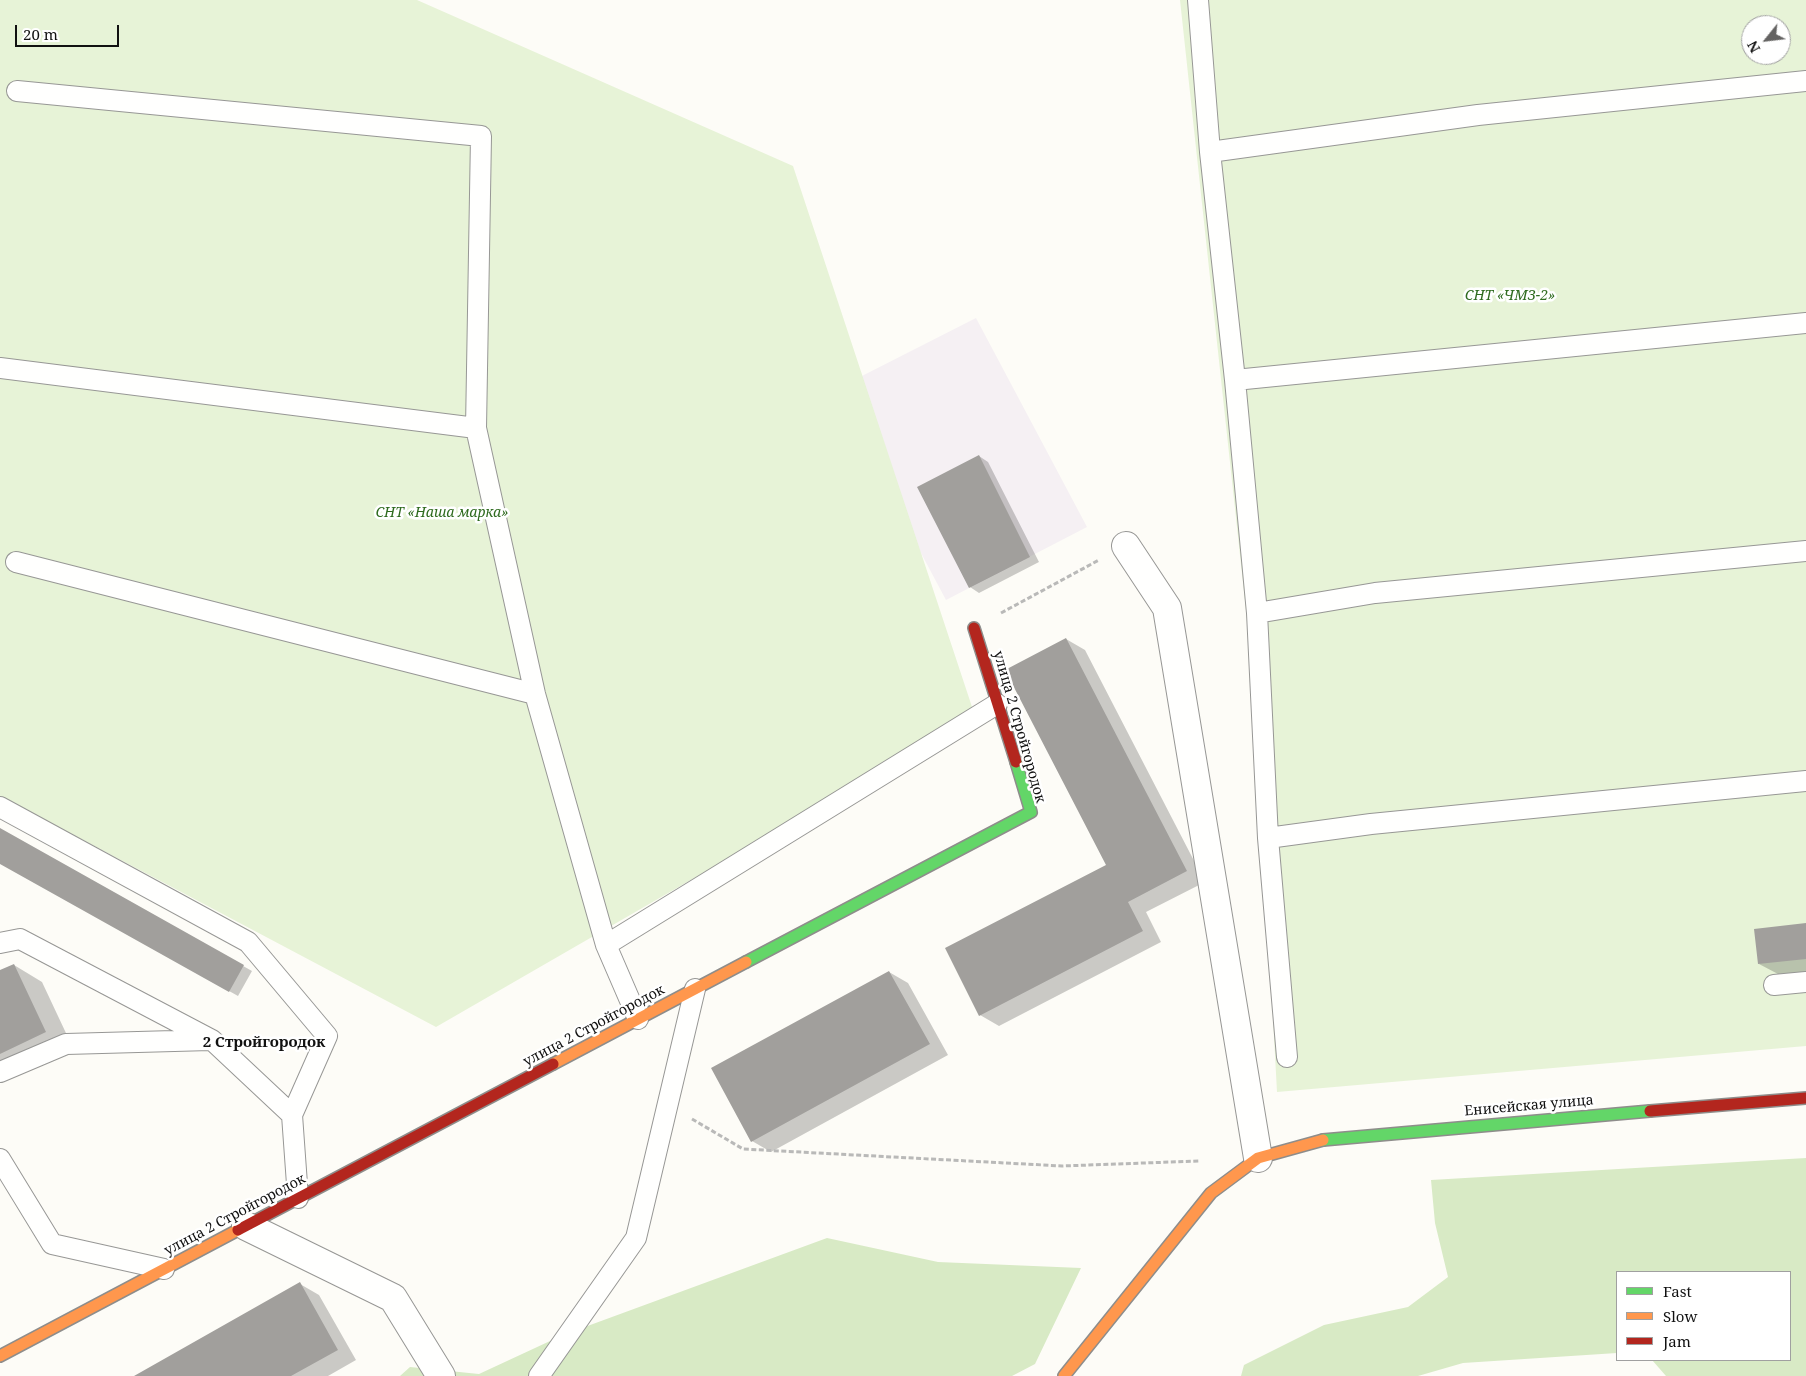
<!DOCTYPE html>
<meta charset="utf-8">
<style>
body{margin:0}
#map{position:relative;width:1806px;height:1376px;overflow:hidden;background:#fdfcf7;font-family:"Noto Serif",serif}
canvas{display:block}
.legend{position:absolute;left:1616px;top:1271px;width:175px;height:90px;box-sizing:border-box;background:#fff;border:1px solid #a0a0a0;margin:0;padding:6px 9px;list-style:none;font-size:15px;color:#111}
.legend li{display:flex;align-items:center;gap:10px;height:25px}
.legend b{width:25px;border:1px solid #a0a0a0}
.north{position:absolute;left:1741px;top:15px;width:50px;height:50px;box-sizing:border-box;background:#fff;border:1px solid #a0a0a0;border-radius:50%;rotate:241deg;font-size:14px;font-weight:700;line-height:20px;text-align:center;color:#111}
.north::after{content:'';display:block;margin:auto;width:18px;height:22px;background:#646362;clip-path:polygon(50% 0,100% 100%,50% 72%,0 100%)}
.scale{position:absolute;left:15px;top:25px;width:104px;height:22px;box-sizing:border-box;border:2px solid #111;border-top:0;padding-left:6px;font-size:15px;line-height:18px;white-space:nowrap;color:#111;-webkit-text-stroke:4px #fff;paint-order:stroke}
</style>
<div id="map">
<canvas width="1806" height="1376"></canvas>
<ul class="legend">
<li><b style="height:6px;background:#63d668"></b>Fast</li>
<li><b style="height:6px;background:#ff974d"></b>Slow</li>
<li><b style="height:6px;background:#b3261e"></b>Jam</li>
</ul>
<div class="north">N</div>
<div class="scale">20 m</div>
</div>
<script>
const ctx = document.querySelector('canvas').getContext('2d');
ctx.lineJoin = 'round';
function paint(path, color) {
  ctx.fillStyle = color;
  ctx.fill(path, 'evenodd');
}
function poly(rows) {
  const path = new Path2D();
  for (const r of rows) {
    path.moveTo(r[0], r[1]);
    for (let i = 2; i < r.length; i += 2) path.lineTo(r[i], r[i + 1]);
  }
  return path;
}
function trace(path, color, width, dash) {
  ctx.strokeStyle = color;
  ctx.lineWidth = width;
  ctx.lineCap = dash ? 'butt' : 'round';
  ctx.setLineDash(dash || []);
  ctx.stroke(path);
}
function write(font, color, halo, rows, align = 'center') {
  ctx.font = font + ' "Noto Serif",serif';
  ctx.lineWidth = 5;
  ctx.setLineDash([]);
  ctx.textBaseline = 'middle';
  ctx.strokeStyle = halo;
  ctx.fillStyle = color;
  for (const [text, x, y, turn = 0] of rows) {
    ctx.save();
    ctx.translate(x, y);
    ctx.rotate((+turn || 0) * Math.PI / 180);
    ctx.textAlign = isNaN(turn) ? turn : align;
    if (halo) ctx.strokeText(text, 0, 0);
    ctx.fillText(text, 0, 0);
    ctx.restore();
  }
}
paint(poly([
 [976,318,1087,527,946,600,888,491,856,379]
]), '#f5f0f3');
paint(poly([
 [0,0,417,0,793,166,975,716,436,1027,0,796],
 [1180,0,1806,0,1806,1046,1277,1092,1256,703],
 [1751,25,1781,25,1781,55,1751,55]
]), '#e7f3d7');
paint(poly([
 [1806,1158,1806,1376,1666,1376,1652,1360,1790,1360,1790,1272,1617,1272,1617,1353,1463,1363,1418,1376,1241,1376,1244,1365,1324,1325,1408,1307,1448,1277,1435,1223,1431,1180],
 [827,1238,938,1262,1081,1268,1035,1364,1012,1376,400,1376,410,1367,479,1374,563,1335]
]), '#d8eac5');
paint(poly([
 [979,456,988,462,1039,562,979,593,970,587],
 [1066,639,1085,650,1205,882,1146,912,1161,942,999,1026,980,1015,1108,866],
 [0,829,252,971,238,996,0,863],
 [1806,924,1806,972,1778,974,1759,964],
 [14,965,42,982,73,1048,0,1083,0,972],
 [889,972,908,983,948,1055,771,1152,752,1141],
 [300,1284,319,1295,356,1360,328,1376,137,1376]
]), '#0003');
paint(poly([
 [979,455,1030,557,969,588,917,487],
 [1066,638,1187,871,1128,902,1143,931,979,1016,945,948,1106,865,1005,670],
 [0,828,244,965,229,992,0,864],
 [1806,923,1806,959,1758,964,1754,929],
 [14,964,46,1032,0,1054,0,970],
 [889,971,930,1044,751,1142,711,1068],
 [300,1282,338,1350,291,1376,134,1376]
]), '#a19f9c');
const lane = poly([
 [1198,0,1210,152,1235,380,1257,613,1268,838,1287,1057],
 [17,91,481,136,476,428,535,694,606,945,638,1019],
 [1210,152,1478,115,1806,81],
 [0,368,476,428],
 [1235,380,1806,323],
 [16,562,535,694],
 [1257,613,1375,593,1806,551],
 [0,807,248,942,327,1036,292,1115],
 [1268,838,1371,824,1806,781],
 [0,943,20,939,212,1040,292,1115,298,1198],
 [606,945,997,704],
 [1774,985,1806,982],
 [0,1072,66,1044,210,1040],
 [0,1159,52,1244,164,1269],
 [539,1376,636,1238,695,989]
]);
const street = poly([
 [1126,546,1167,608,1258,1158],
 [246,1226,393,1298,441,1376]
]);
const fast = poly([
 [746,962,1031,812,1016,762],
 [1323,1140,1650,1111]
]);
const slow = poly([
 [553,1064,746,962],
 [0,1356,238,1230],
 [1064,1376,1211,1193,1258,1158,1323,1140]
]);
const jam = poly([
 [974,628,1016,762],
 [1650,1111,1806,1098],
 [238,1230,553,1064]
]);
trace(lane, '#979795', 22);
trace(street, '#979795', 30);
trace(fast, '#8e8d8b', 14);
trace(slow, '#8e8d8b', 14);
trace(jam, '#8e8d8b', 14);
trace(poly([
 [1001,613,1099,560],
 [692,1119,743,1149,1062,1166,1199,1161]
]), '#b9b9b8', 3, [5, 2.5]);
trace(lane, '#fffffe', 20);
trace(street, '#fffffe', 28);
trace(fast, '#63d668', 11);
trace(slow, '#ff974d', 11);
trace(jam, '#b3261e', 11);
write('italic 14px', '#2f6b1f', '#fff', [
 ["СНТ «ЧМЗ-2»",1510,296],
 ["СНТ «Наша марка»",442,513]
]);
write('14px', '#111', '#fff', [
 ["улица 2 Стройгородок",1019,727,74],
 ["улица 2 Стройгородок",594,1026,-28],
 ["Енисейская улица",1529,1106,-5],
 ["улица 2 Стройгородок",235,1215,-28]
]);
write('bold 15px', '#111', '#fff', [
 ["2 Стройгородок",264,1043]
]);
</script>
